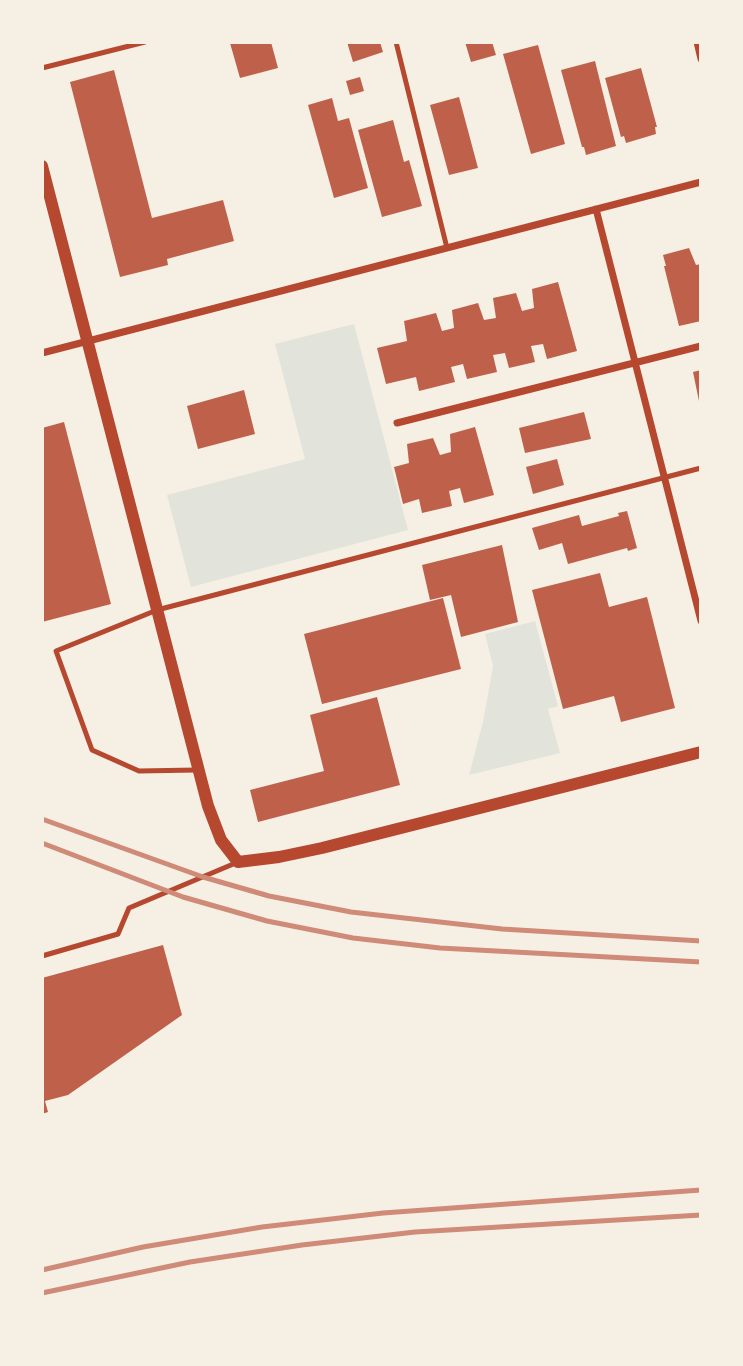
<!DOCTYPE html>
<style>
body{margin:0}
#map{position:relative;width:743px;height:1366px;overflow:hidden;background:#f6efe4;font-family:Roboto,sans-serif}
canvas{display:block}
.frame{position:absolute;inset:0;border:44px solid #f6efe4;pointer-events:none}
</style>
<div id="map">
<canvas width="743" height="1366"></canvas>
<div class="frame"></div>
</div>
<script>
const ctx = document.querySelector('canvas').getContext('2d');
ctx.lineJoin = 'round';
function paint(path, color) {
  ctx.fillStyle = color;
  ctx.fill(path, 'evenodd');
}
function poly(rows) {
  const path = new Path2D();
  for (const r of rows) {
    path.moveTo(r[0], r[1]);
    for (let i = 2; i < r.length; i += 2) path.lineTo(r[i], r[i + 1]);
  }
  return path;
}
function trace(path, color, width, dash) {
  ctx.strokeStyle = color;
  ctx.lineWidth = width;
  ctx.lineCap = dash ? 'butt' : 'round';
  ctx.setLineDash(dash || []);
  ctx.stroke(path);
}
paint(poly([
 [354,324,408,530,191,587,167,495,305,459,275,344],
 [535,621,558,706,548,709,560,753,469,775,483,722,493,666,485,634]
]), '#e2e4dc');
paint(poly([
 [234,42,271,42,278,68,240,78,230,43],
 [347,42,380,42,383,52,353,62],
 [465,42,492,42,496,55,471,62],
 [538,45,565,144,531,154,503,54],
 [595,61,616,146,586,155,584,147,582,147,561,70],
 [641,68,657,127,655,127,656,134,626,143,624,136,621,137,605,78],
 [114,70,152,218,223,200,234,241,167,259,168,265,120,277,70,82],
 [360,77,364,91,350,95,346,81],
 [459,97,478,168,449,175,430,105],
 [332,98,338,121,349,118,368,188,334,198,308,105],
 [393,120,404,162,409,160,422,206,382,217,358,130],
 [689,248,696,265,701,264,701,321,679,326,664,266,666,266,663,255],
 [558,282,577,351,547,359,543,344,531,346,535,362,509,368,505,353,493,355,497,372,467,379,463,364,451,367,455,382,419,391,416,377,386,384,377,348,407,341,404,321,436,313,442,331,454,328,452,310,478,303,484,320,496,318,493,298,516,293,522,311,534,308,532,289],
 [701,370,701,406,700,406,693,372],
 [244,390,255,434,198,449,187,406],
 [584,412,591,439,525,453,519,428],
 [64,422,111,604,42,622,42,428],
 [475,427,494,495,464,503,460,488,449,491,452,506,422,513,419,499,403,504,394,467,409,463,407,444,433,438,440,455,451,452,450,434],
 [557,459,564,485,533,494,526,467],
 [627,511,637,548,628,551,627,548,568,564,562,543,539,550,532,528,579,515,582,526,619,516,618,513],
 [502,545,518,622,461,637,451,595,430,600,422,565],
 [600,573,609,607,647,597,675,708,621,722,614,696,563,709,532,590],
 [443,598,461,669,322,704,304,634],
 [377,697,400,785,258,822,250,790,324,771,310,715],
 [163,945,182,1015,68,1095,45,1101,48,1112,42,1114,42,978]
]), '#bf614a');
trace(poly([
 [396,42,447,248],
 [42,68,145,42],
 [196,770,139,771,92,750,56,651,157,610,701,468],
 [42,956,118,934,129,908,238,862]
]), '#b5482f', 5);
trace(poly([
 [697,42,701,59],
 [596,209,701,621],
 [42,353,701,182],
 [397,423,701,346]
]), '#b5482f', 7);
trace(poly([
 [42,166,208,806,221,840,238,862,279,857,322,848,701,752]
]), '#b5482f', 12);
trace(poly([
 [42,819,203,877,269,896,351,912,502,929,701,941],
 [42,843,183,897,267,921,353,938,440,948,701,962],
 [42,1270,143,1247,262,1227,383,1213,701,1190],
 [42,1293,190,1262,302,1245,415,1232,701,1215]
]), '#cf8b77', 5);
</script>
